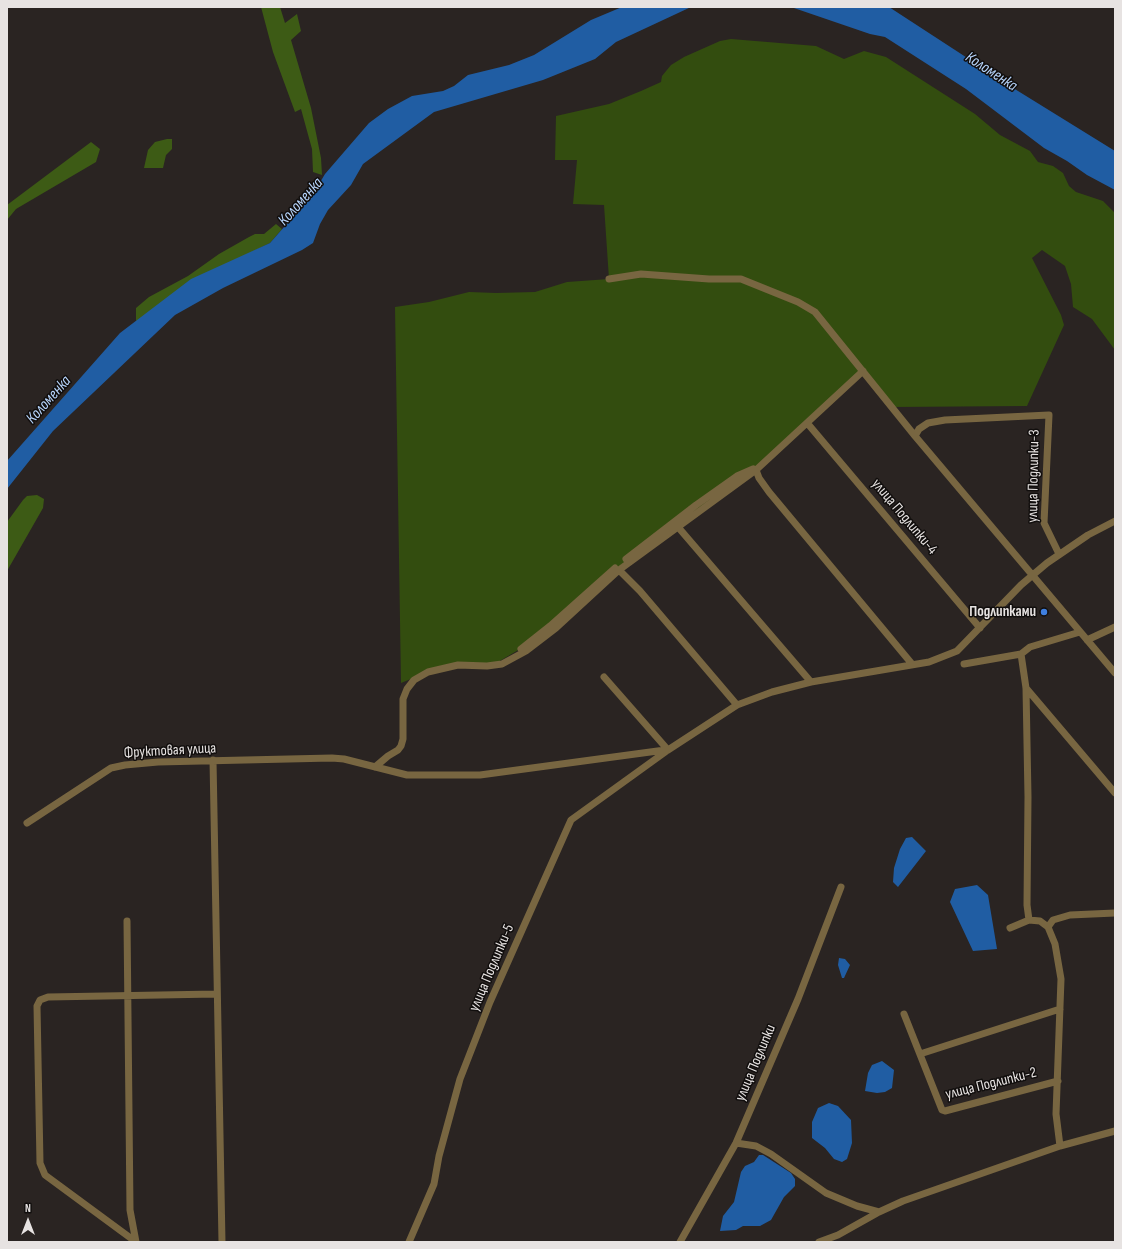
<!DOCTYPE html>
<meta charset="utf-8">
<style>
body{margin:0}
#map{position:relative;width:1122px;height:1249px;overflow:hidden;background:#2a2422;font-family:"Sofia Sans Condensed",sans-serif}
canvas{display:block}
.frame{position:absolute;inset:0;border:8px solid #e7e3e2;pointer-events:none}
.north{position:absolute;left:8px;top:1201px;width:40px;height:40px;-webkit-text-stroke:3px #110e0d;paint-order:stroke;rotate:0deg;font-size:11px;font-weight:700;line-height:16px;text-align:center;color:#e7e3e2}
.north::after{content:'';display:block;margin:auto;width:14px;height:18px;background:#e7e3e2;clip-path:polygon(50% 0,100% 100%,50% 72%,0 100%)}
</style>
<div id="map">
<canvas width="1122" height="1249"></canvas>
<div class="frame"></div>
<div class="north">N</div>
</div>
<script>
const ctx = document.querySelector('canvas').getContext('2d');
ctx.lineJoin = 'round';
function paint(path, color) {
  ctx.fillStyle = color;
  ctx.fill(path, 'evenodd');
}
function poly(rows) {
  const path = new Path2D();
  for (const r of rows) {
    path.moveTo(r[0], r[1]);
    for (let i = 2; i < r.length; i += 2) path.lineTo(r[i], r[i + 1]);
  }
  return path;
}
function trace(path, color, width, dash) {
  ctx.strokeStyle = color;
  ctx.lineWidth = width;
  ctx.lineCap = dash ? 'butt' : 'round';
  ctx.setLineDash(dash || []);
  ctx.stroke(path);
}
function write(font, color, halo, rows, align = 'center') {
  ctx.font = font + ' "Sofia Sans Condensed",sans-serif';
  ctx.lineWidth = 3;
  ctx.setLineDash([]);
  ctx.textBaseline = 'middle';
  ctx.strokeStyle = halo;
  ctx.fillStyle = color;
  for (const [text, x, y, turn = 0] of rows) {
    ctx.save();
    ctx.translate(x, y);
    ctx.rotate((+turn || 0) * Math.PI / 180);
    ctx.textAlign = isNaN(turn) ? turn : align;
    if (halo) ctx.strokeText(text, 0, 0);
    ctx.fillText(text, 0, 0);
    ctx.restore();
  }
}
paint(poly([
 [731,39,816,46,844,59,864,51,886,57,975,114,1000,135,1030,151,1038,162,1053,166,1063,173,1069,186,1076,192,1103,201,1115,213,1115,350,1092,319,1073,307,1071,284,1065,266,1042,250,1032,258,1061,315,1064,325,1027,406,892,407,863,371,780,449,619,570,542,636,498,662,428,672,401,683,395,307,429,302,469,292,496,293,535,292,567,282,609,279,604,205,573,204,577,160,555,160,556,116,609,104,641,91,661,82,662,76,671,65,684,57,720,41]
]), '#334d0f');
paint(poly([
 [261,7,280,7,285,23,297,14,301,31,291,40,311,108,321,158,322,175,313,172,312,149,301,109,295,112,273,52],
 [167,139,172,139,172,149,166,155,163,168,144,168,148,150,155,142],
 [91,142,100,149,96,162,16,209,7,220,7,205],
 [276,224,282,229,270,243,236,260,136,321,136,308,149,297,188,276,219,254,249,237,255,234,264,234],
 [37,495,44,499,43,508,7,571,7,522,23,500,27,496]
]), '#3d5b15');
paint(poly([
 [622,7,691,7,616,42,595,59,543,80,434,112,363,164,351,185,328,210,320,224,313,243,302,250,223,288,175,315,53,431,7,489,7,461,120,333,191,279,270,243,313,194,325,174,369,123,388,109,412,96,443,91,454,86,468,75,509,65,534,55,591,20],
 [791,7,889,7,1018,91,1115,151,1115,190,1087,175,1067,161,1044,148,966,89,885,37,870,34],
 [912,837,926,851,898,887,893,882,894,868,900,849,906,838],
 [977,885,988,895,997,949,973,951,950,902,955,889],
 [839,958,845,959,850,965,844,978,842,978,838,965],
 [882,1061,894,1070,892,1088,885,1092,877,1093,865,1091,868,1073,872,1065],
 [829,1103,838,1106,851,1120,852,1143,847,1159,842,1162,834,1159,825,1148,812,1138,812,1122,818,1108],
 [759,1155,763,1155,791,1173,795,1179,795,1186,784,1197,771,1220,760,1226,743,1226,736,1230,720,1231,723,1216,734,1202,741,1172,745,1166,754,1162]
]), '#205da3');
trace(poly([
 [609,279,641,274,709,279,741,279,798,302,815,312,915,436,1115,673],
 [808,424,980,628],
 [915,436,919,429,928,423,945,420,1049,415,1044,523,1059,554],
 [756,470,759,478,769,492,912,664],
 [678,527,811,682],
 [626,559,696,505,737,476,753,469],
 [619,570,640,591,737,705],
 [1087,640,1115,627],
 [521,649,550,626,615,568],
 [1021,654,1026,688,1028,797,1027,905,1029,920],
 [964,664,1021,654,1030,647,1080,632],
 [604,677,668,750],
 [1026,688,1115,793],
 [213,760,222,1242],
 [375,767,388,756,398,750,401,746,403,739,403,699,407,689,414,680,428,672,458,665,487,666,502,664,526,651,556,628,619,570,756,470,863,371],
 [27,823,111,768,125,765,158,762,332,758,344,759,407,775,480,775,665,750],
 [127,921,130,1210,136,1242],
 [1048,927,1053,920,1070,915,1115,913],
 [1010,928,1029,920,1040,921,1048,927,1055,944,1061,979,1056,1114,1060,1146],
 [904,1014,942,1110,945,1111,1058,1081],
 [920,1054,1060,1009],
 [736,1143,756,1146,771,1154,826,1193,857,1206,879,1212],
 [136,1242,45,1175,40,1163,37,1006,40,1000,48,997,216,994],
 [409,1242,434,1184,439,1156,460,1079,490,1002,571,820,668,750,737,705,772,692,811,682,929,662,957,651,1021,585,1047,563,1088,535,1115,521],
 [680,1242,736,1143,798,999,841,887],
 [819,1242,838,1235,879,1212,903,1201,1060,1146,1115,1131]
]), '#786641', 7);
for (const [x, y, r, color] of [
 [1044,612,4,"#3f7fe0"]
]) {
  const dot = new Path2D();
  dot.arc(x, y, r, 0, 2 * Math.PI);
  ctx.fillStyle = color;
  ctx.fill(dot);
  trace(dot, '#110e0d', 1.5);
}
write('15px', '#e7e3e2', '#110e0d', [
 ["улица Подлипки-3",1034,476,-89],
 ["улица Подлипки-4",904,517,50],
 ["Фруктовая улица",170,751,-3],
 ["улица Подлипки-5",492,968,-67],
 ["улица Подлипки",756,1063,-67],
 ["улица Подлипки-2",991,1084,-14]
]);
write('bold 15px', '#e7e3e2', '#110e0d', [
 ["Подлипками",1036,612]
], 'right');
write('italic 16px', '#b8d6fd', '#110e0d', [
 ["Коломенка",991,72,33],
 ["Коломенка",301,202,-48],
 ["Коломенка",49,400,-48]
]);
</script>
